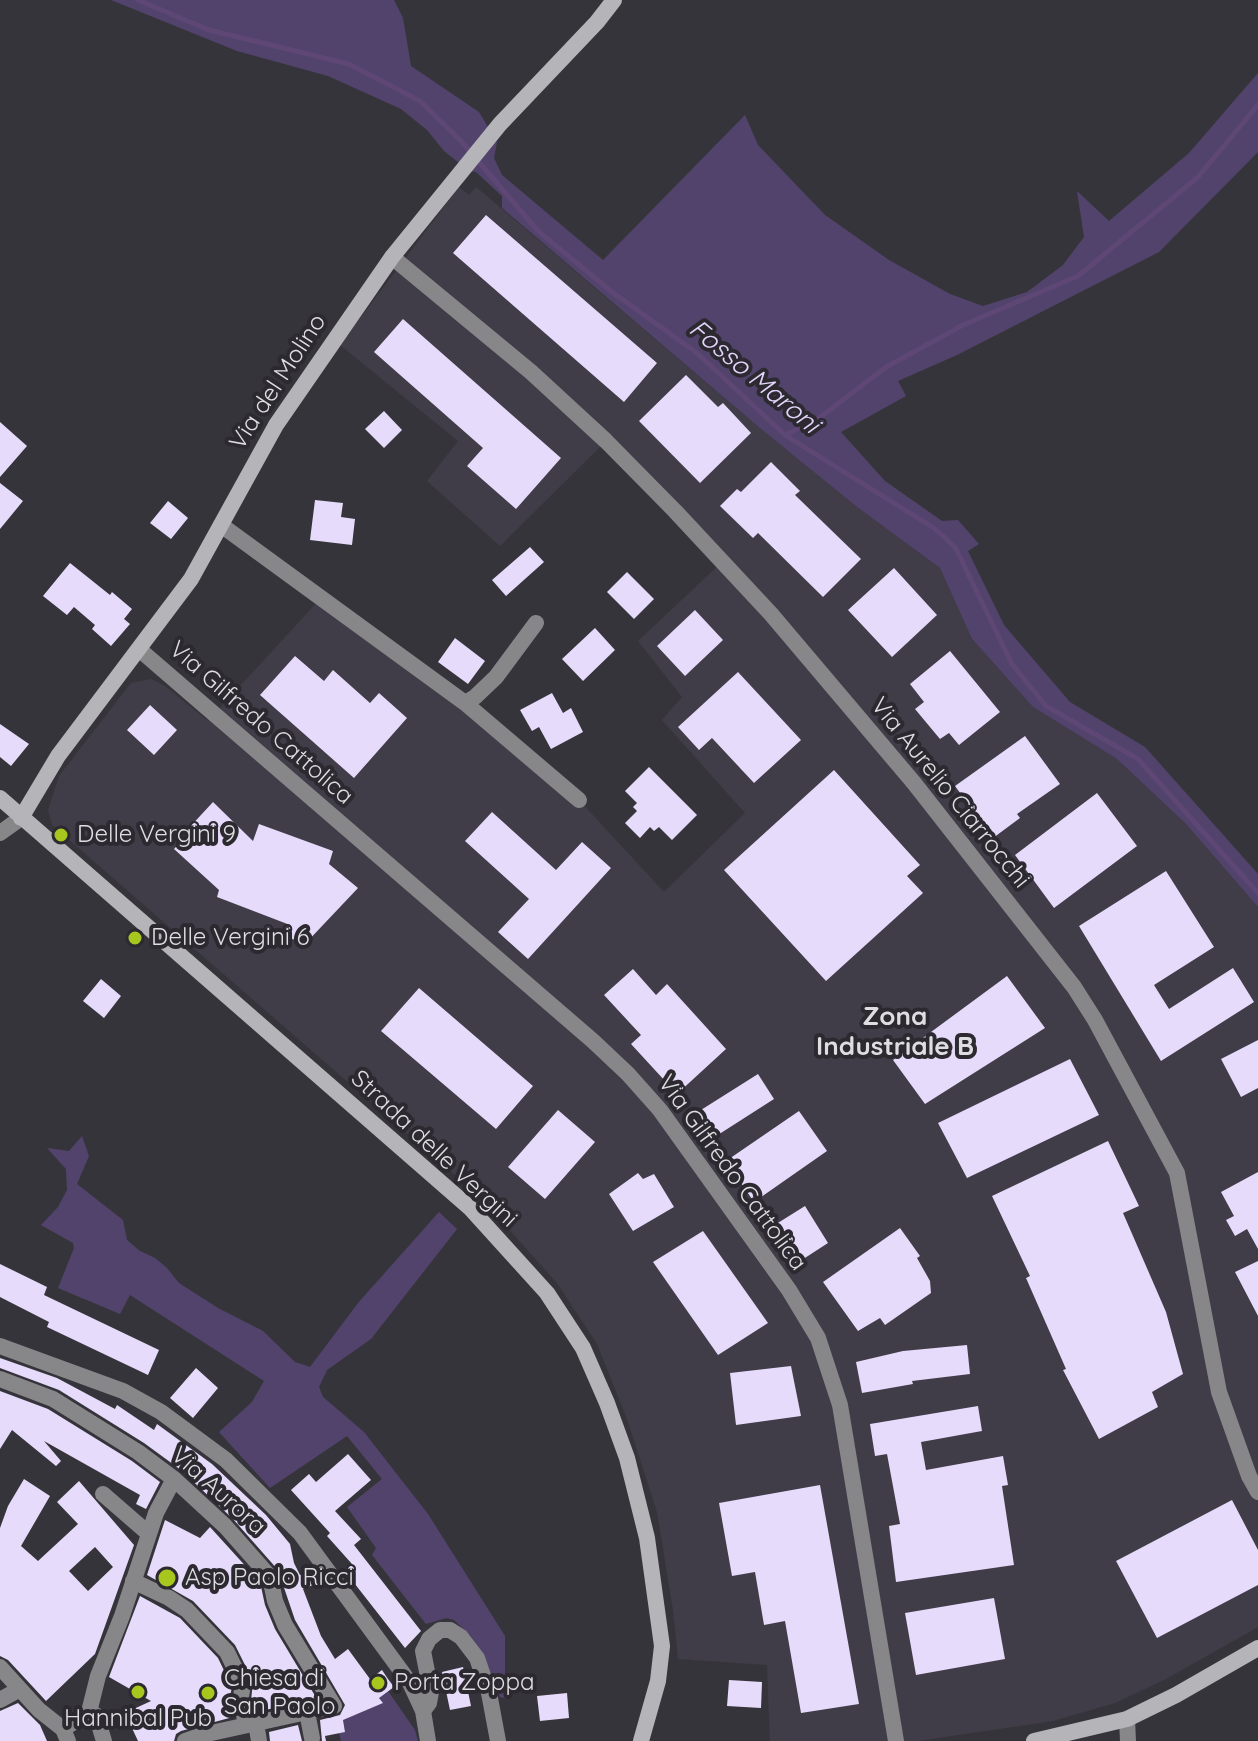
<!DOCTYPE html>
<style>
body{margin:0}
canvas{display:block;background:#36343b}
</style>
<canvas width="1258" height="1741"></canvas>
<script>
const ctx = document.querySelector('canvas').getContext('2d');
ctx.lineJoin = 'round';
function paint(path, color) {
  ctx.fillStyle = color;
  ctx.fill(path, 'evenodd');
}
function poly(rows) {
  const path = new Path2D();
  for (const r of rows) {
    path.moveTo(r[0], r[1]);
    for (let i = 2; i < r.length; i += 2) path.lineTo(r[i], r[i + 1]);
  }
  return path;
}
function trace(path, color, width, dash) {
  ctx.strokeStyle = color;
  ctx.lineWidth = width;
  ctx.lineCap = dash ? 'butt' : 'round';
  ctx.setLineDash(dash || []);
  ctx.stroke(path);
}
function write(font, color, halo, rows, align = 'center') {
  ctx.font = font + ' Quicksand,sans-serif';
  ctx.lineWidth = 8;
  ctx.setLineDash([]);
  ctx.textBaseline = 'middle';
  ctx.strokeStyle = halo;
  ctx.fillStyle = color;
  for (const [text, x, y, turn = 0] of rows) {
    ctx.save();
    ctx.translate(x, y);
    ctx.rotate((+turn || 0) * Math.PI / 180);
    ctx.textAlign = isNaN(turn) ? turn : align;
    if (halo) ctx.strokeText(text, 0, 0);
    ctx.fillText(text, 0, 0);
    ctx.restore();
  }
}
paint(poly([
 [459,187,469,195,476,187,761,429,857,507,940,568,972,639,1033,707,1117,759,1186,824,1258,907,1258,1627,1166,1679,1115,1703,1053,1721,918,1741,770,1741,767,1665,678,1659,673,1610,657,1512,627,1419,597,1344,557,1283,479,1196,52,825,48,810,59,776,131,683,151,679,165,686,208,721,321,598,579,800,664,892,745,813,662,720,682,697,638,641,722,562,606,441,500,546,427,481,458,441,340,345]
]), '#403c48');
paint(poly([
 [111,0,394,0,403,18,411,66,479,112,497,142,494,158,502,175,603,260,745,115,758,145,825,215,889,260,950,294,983,306,1027,292,1063,265,1084,237,1077,191,1109,221,1189,153,1258,73,1258,152,1159,252,957,355,898,381,906,396,841,432,885,481,942,521,958,520,979,544,968,551,1004,625,1070,702,1145,747,1258,874,1258,907,1186,824,1117,759,1033,707,972,639,940,568,857,507,761,429,502,208,502,196,476,172,469,171,444,151,427,130,401,109,328,76,237,51],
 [82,1136,89,1156,77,1184,123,1220,127,1240,140,1251,155,1258,167,1268,179,1283,218,1308,263,1331,295,1362,310,1367,358,1303,439,1212,457,1229,371,1339,327,1370,319,1387,323,1397,364,1432,428,1514,505,1636,505,1698,500,1697,482,1652,470,1635,454,1620,446,1618,426,1624,372,1555,376,1548,347,1507,382,1479,347,1436,270,1488,219,1432,252,1402,264,1381,130,1295,120,1314,58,1288,74,1248,73,1243,41,1225,58,1207,67,1190,66,1169,47,1148,69,1151],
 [388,1691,415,1730,418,1741,341,1741,339,1733,345,1731,342,1713,350,1709,355,1715,382,1703,379,1697]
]), '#52436c');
trace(poly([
 [138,0,209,30,349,64,420,101,461,141,538,231,612,292,697,353,785,435,934,528,955,547,1012,664,1046,706,1138,759,1258,893],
 [785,435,818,419,886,367,963,325,1078,276,1198,177,1258,105]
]), '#5e4774', 5);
paint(poly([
 [486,215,657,363,624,402,453,253],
 [403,319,561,458,516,509,467,466,483,448,374,352],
 [686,375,718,407,723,403,751,433,700,483,639,421],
 [384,411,402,430,384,448,365,429],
 [0,422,27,446,0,477],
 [771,462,800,491,795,495,861,559,823,597,758,533,753,538,720,506,737,489,741,492],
 [0,483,23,501,0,529],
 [315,500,343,503,341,517,355,519,352,545,310,540],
 [168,501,188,518,171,539,150,523],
 [530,547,544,562,506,596,492,580],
 [70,563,110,595,112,592,132,609,124,619,130,624,111,646,92,629,95,625,74,607,67,615,43,596],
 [894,568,937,615,892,657,848,610],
 [627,572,654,599,634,619,607,592],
 [695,610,723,640,685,676,657,646],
 [595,628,615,650,583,681,562,659],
 [455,638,485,661,468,684,438,662],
 [950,651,1000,712,959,745,949,733,940,739,915,709,924,702,910,684],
 [295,656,324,681,333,670,370,703,379,693,407,718,354,778,260,695],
 [738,672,801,740,754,783,712,738,699,750,678,727],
 [552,693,563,713,571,708,583,732,551,749,539,727,532,731,520,710],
 [150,705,177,730,154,755,127,730],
 [0,724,29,744,11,766,0,757],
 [1025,736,1060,784,1017,814,1020,818,993,838,955,786],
 [649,767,697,815,672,840,659,827,654,831,650,827,640,838,625,823,637,811,633,807,637,803,625,791],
 [834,770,920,865,907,876,923,893,826,981,724,870],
 [1097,793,1137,846,1054,908,1015,855],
 [213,802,253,841,259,824,333,851,329,864,358,888,305,944,285,936,290,925,217,897,219,890,174,849,190,832,188,829],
 [492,812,556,870,582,842,611,868,528,959,498,932,529,899,465,841],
 [1166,871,1214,947,1154,985,1169,1009,1233,968,1254,1002,1161,1061,1079,926],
 [633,969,656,995,667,984,726,1049,677,1094,631,1044,641,1035,604,995],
 [1007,976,1045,1028,925,1104,893,1060],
 [101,979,121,996,104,1018,83,1001],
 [419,988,533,1086,496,1129,381,1031],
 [1258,1040,1258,1088,1241,1097,1221,1059],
 [1070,1059,1099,1115,967,1178,938,1123],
 [758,1074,774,1099,710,1140,693,1115],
 [558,1110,595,1142,545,1199,508,1167],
 [799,1111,827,1151,754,1202,726,1161],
 [1108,1141,1139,1206,1123,1213,1166,1312,1183,1374,1152,1392,1158,1407,1099,1439,1063,1370,1066,1369,1026,1278,1030,1276,992,1196],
 [1258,1172,1258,1249,1247,1229,1235,1236,1226,1220,1234,1216,1221,1192],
 [638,1173,643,1179,654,1174,674,1207,633,1231,609,1194],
 [805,1206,828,1243,791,1267,777,1246,783,1241,773,1226],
 [900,1228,920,1256,917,1258,930,1281,931,1293,885,1325,880,1318,858,1331,823,1282],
 [703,1231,768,1323,718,1355,653,1262],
 [1258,1261,1258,1316,1235,1272],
 [0,1264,47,1287,44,1295,159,1350,148,1375,47,1327,49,1322,0,1297],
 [967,1345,970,1374,912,1381,913,1384,862,1393,856,1362,903,1351],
 [0,1358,57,1378,115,1409,117,1405,154,1430,157,1424,212,1464,266,1515,290,1544,294,1563,300,1575,308,1573,313,1585,303,1589,321,1636,335,1659,348,1649,370,1679,382,1670,388,1679,394,1687,379,1698,383,1703,343,1720,345,1732,325,1736,326,1741,322,1741,320,1720,340,1715,345,1705,295,1620,278,1570,233,1519,181,1470,144,1443,59,1390,0,1368],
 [791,1366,801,1416,736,1425,730,1373],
 [196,1368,218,1388,193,1418,170,1398],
 [0,1391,48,1409,132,1461,160,1482,146,1509,136,1504,140,1495,44,1441,61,1461,56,1466,12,1430,0,1449],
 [978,1406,982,1431,921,1442,926,1470,1003,1456,1008,1485,1002,1486,1014,1565,896,1582,889,1526,900,1524,887,1454,875,1456,870,1424],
 [348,1454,371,1480,335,1511,361,1539,354,1545,421,1631,405,1648,344,1570,352,1564,327,1536,330,1533,291,1490,309,1474,316,1482],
 [24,1479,50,1496,21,1546,38,1561,78,1524,57,1502,79,1481,134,1545,95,1654,46,1701,8,1660,0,1656,0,1528,8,1506],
 [95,1547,113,1567,88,1591,69,1571],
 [820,1485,859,1704,801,1713,785,1621,764,1625,755,1572,732,1576,719,1503],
 [1232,1500,1258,1550,1258,1585,1157,1638,1116,1561],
 [165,1520,200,1538,210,1527,260,1582,265,1605,275,1629,317,1699,255,1712,251,1701,253,1681,235,1645,193,1601,147,1575],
 [140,1596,180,1618,218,1658,232,1687,229,1701,233,1717,181,1731,176,1734,174,1741,138,1741,125,1713,151,1701,109,1677],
 [994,1598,1005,1659,916,1675,905,1613],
 [463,1667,471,1706,450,1710,442,1672],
 [729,1680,762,1682,761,1708,727,1706],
 [567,1693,569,1718,540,1721,537,1696],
 [18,1703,40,1725,47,1741,0,1741,0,1711],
 [298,1725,302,1741,270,1741,269,1732]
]), '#e6dbfa');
trace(poly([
 [392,257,531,372,606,441,675,511,771,614,914,783,1074,987,1095,1020,1177,1173,1219,1392,1249,1476,1258,1492],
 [221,525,465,703,579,800],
 [140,650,593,1041,628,1074,660,1110,789,1290,818,1338,840,1405,896,1741],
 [465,703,475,697,496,677,536,623],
 [0,833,21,818],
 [0,1346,123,1391,161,1412,226,1460,300,1533,410,1683,423,1711,428,1741],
 [0,1379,53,1399,138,1452,174,1479,225,1526,270,1577,275,1601,285,1625,334,1706,202,1735,185,1741],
 [103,1494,149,1534],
 [133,1581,169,1598,187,1610,227,1652,243,1685,240,1702,247,1725],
 [0,1667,39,1710,63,1729],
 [0,1700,20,1689],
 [423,1711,429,1703,431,1692,423,1651,429,1639,440,1630,450,1630,461,1637,477,1658,489,1693,498,1741],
 [89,1712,96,1715,104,1741],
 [307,1712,312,1738],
 [1127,1719,1128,1741],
 [256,1723,259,1741],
 [68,1741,63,1729,89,1712,98,1676,122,1616,156,1513,174,1479]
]), '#878689', 16);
trace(poly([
 [0,798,470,1208,547,1293,583,1348,607,1403,627,1458,647,1538,662,1646,658,1681,641,1741],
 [21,818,58,756,191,579,276,425,392,257,500,124,597,22,614,0],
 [1034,1741,1127,1719,1176,1695,1258,1648]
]), '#b5b4b9', 16);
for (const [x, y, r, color] of [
 [61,835,8,"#a7c71e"],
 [135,938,8,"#a7c71e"],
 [167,1578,10,"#a7c71e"],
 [378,1683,8,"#a7c71e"],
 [138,1692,8,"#a7c71e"],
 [208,1693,8,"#a7c71e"]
]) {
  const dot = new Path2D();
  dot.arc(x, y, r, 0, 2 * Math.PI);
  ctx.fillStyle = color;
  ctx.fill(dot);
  trace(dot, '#2c2a30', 3);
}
write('24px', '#dedde1', '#2c2a30', [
 ["Via del Molino",278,382,-57],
 ["Via Gilfredo Cattolica",261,723,41],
 ["Via Aurelio Ciarrocchi",950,793,51],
 ["Strada delle Vergini",434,1149,43],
 ["Via Gilfredo Cattolica",732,1173,54],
 ["Via Aurora",218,1491,42]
]);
write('24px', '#dedde1', '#2c2a30', [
 ["Delle Vergini 9",77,835],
 ["Delle Vergini 6",151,938],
 ["Asp Paolo Ricci",185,1578],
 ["Chiesa di",224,1679],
 ["San Paolo",224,1707],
 ["Porta Zoppa",394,1683],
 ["Hannibal Pub",138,1719,"center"]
], 'left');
write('italic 26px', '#e3d6fd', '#2c2a30', [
 ["Fosso Maroni",754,377,40]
]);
write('bold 26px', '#dedde1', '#2c2a30', [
 ["Zona",895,1017],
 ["Industriale B",895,1047]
]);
</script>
